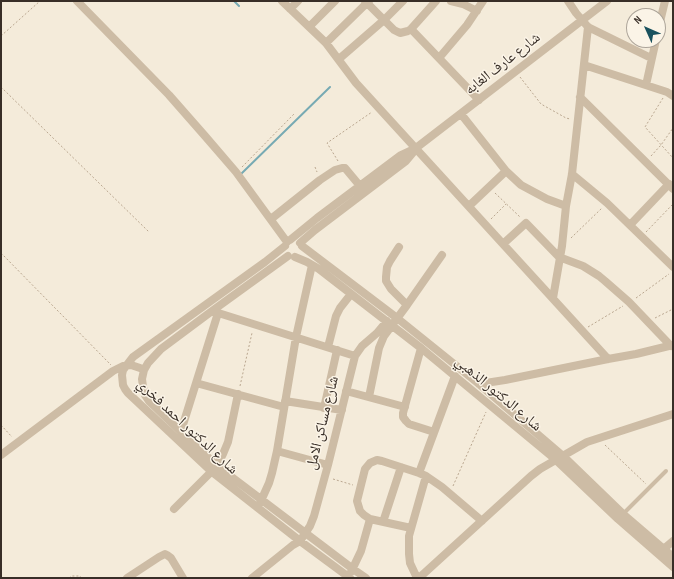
<!DOCTYPE html>
<meta charset="utf-8">
<style>
body{margin:0}
#map{position:relative;width:674px;height:579px;overflow:hidden;background:#f4ebda;font-family:"Sofia Sans Condensed",sans-serif}
canvas{display:block}
.frame{position:absolute;inset:0;border:2px solid #382e27;pointer-events:none}
.north{position:absolute;left:626px;top:8px;width:40px;height:40px;box-sizing:border-box;background:#fbf4e7;border:1px solid #ada59a;border-radius:50%;rotate:315deg;font-size:11px;font-weight:700;line-height:16px;text-align:center;color:#382e27}
.north::after{content:'';display:block;margin:auto;width:14px;height:18px;background:#19515d;clip-path:polygon(50% 0,100% 100%,50% 72%,0 100%)}
</style>
<div id="map">
<canvas width="674" height="579"></canvas>
<div class="frame"></div>
<div class="north">N</div>
</div>
<script>
const ctx = document.querySelector('canvas').getContext('2d');
ctx.lineJoin = 'round';
function poly(rows) {
  const path = new Path2D();
  for (const r of rows) {
    path.moveTo(r[0], r[1]);
    for (let i = 2; i < r.length; i += 2) path.lineTo(r[i], r[i + 1]);
  }
  return path;
}
function trace(path, color, width, dash) {
  ctx.strokeStyle = color;
  ctx.lineWidth = width;
  ctx.lineCap = dash ? 'butt' : 'round';
  ctx.setLineDash(dash || []);
  ctx.stroke(path);
}
function write(font, color, halo, rows, align = 'center') {
  ctx.font = font + ' "Sofia Sans Condensed","Noto Naskh Arabic",sans-serif';
  ctx.lineWidth = 3;
  ctx.setLineDash([]);
  ctx.textBaseline = 'middle';
  ctx.strokeStyle = halo;
  ctx.fillStyle = color;
  for (const [text, x, y, turn = 0] of rows) {
    ctx.save();
    ctx.translate(x, y);
    ctx.rotate((+turn || 0) * Math.PI / 180);
    ctx.textAlign = isNaN(turn) ? turn : align;
    if (halo) ctx.strokeText(text, 0, 0);
    ctx.fillText(text, 0, 0);
    ctx.restore();
  }
}
trace(poly([
 [234,1,239,6],
 [241,174,330,87]
]), '#77aab3', 2);
trace(poly([
 [1,36,40,1],
 [520,77,541,104,566,118,570,119],
 [1,87,149,232],
 [663,98,645,127,673,158],
 [651,156,661,145,673,128],
 [338,161,327,143,372,112],
 [242,167,295,113],
 [315,167,317,172],
 [495,193,520,217],
 [491,219,506,204],
 [646,232,673,204],
 [571,238,602,208],
 [1,253,111,365],
 [636,298,669,274],
 [655,318,673,309],
 [588,327,623,306],
 [240,386,252,333],
 [1,425,12,437],
 [605,445,646,484],
 [333,479,353,485],
 [453,486,486,412],
 [69,578,72,576,80,576,81,578]
]), '#b9a68f', 1, [2, 2]);
trace(poly([
 [623,514,666,471]
]), '#cdbca5', 4);
trace(poly([
 [77,1,169,95,205,136,236,172,287,242],
 [282,1,326,43,356,83,608,359],
 [365,1,394,30,400,33,408,31,411,29,436,1],
 [451,1,463,4,477,11],
 [568,1,576,13,588,27,651,58],
 [290,9,298,1],
 [309,27,335,1],
 [411,29,479,100],
 [658,30,665,1],
 [326,43,369,1],
 [439,58,467,25,483,1],
 [339,59,384,20,403,1],
 [584,65,667,92,673,96],
 [646,85,656,40],
 [580,97,673,189],
 [461,114,506,171,521,185,547,199,566,206],
 [572,174,607,203,673,267],
 [469,206,506,171],
 [271,219,320,180,335,170,342,168,345,168,360,186],
 [630,225,669,184],
 [290,240,317,218,401,155,416,148,607,1],
 [300,243,315,230,406,161,416,149],
 [503,244,526,223,559,257,583,266,599,276,605,281,629,302,671,346],
 [285,246,265,262,133,357,123,370,122,375,123,385,125,389,128,393,211,471,300,541,350,578],
 [302,246,397,318,479,384,563,456,623,514,673,557],
 [399,247,390,261,387,267,386,277,386,281,391,289,407,305],
 [288,256,212,311,161,349,148,363,144,370,142,379,143,387,145,395,149,401,217,466,353,569,366,578],
 [295,257,307,262,319,269,421,348,556,460,618,519,673,567],
 [553,298,562,246,566,206,572,174,588,27],
 [212,311,355,356],
 [328,347,336,316,340,308,351,294],
 [421,348,403,413,403,417,406,421,409,424,434,432],
 [196,383,284,407],
 [479,384,505,380,608,359,636,354,673,345],
 [346,391,405,407],
 [369,397,379,348,384,336,407,305,442,255],
 [285,401,342,410],
 [324,408,337,350],
 [181,431,218,313],
 [277,451,328,465],
 [1,455,113,371,123,366,131,365,140,368,144,370],
 [419,473,455,376],
 [260,503,269,483,272,473,277,451,296,337,312,265],
 [174,509,217,466,223,454,228,442,238,394],
 [383,522,401,467],
 [411,528,370,519,364,515,360,511,357,501,365,469,370,463,377,460,382,461,419,473,426,476,442,487,482,521],
 [660,552,673,541],
 [351,572,361,551,370,519],
 [127,578,159,557,165,554,167,555,171,558,183,578],
 [252,578,293,545,300,541,310,526,314,516,328,465,355,356,362,346,377,333,387,321],
 [417,578,410,563,409,554,409,536,426,476],
 [419,578,531,476,540,469,587,442,673,414]
]), '#cdbca5', 8);
write('15px', '#382e27', '#fbf4e7', [
 ["شارع عارف الغابه",503,64,-38],
 ["شارع الدكتور الذهبي",498,394,40],
 ["شارع مساكن الامل",323,423,-76],
 ["شارع الدكتور احمد فخري",187,427,43]
]);
</script>
